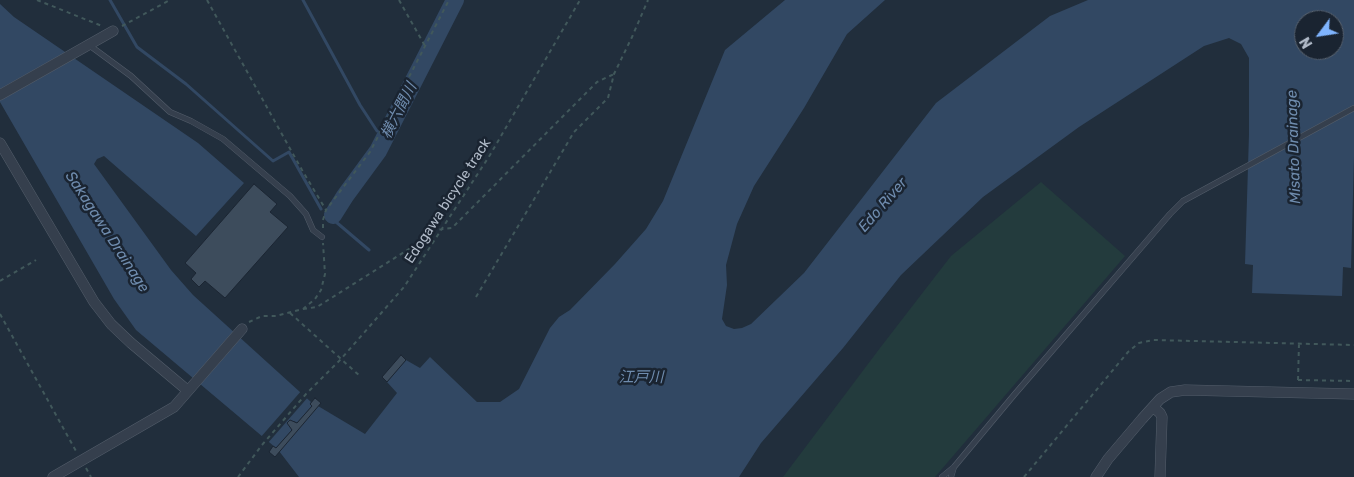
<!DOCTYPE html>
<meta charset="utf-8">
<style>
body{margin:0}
#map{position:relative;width:1354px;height:477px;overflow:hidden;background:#212e3c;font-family:Rubik,sans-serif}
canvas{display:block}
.north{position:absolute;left:1294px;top:10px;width:50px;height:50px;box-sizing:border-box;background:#1a2431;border:1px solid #56606d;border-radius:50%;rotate:239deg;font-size:14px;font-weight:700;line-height:20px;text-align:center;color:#b0bac8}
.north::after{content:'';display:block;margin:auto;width:18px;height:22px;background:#7fb4fe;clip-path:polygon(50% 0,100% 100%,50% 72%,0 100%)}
</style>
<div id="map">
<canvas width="1354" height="477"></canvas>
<div class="north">N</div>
</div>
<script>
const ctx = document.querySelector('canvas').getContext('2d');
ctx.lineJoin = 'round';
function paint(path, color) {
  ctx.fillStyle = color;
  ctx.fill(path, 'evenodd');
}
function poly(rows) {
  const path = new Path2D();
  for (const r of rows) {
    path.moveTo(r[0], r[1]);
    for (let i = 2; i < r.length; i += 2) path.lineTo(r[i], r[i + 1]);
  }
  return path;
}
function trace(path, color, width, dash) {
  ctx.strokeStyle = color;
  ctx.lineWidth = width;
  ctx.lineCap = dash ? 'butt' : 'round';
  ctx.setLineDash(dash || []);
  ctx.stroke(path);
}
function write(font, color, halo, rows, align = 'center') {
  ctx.font = font + ' Rubik,"Noto Sans JP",sans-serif';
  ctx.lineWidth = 5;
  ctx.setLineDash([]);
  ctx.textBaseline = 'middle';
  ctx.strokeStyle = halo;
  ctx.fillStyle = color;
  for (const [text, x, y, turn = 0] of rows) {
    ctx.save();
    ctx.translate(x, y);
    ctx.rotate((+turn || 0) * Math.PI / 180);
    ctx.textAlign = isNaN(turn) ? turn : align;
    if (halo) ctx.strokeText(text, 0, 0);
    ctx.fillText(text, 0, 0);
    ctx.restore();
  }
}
paint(poly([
 [1041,182,1125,256,935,477,783,477,880,348,951,256]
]), '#233b3d');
paint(poly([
 [785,0,885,0,847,34,804,108,754,186,737,224,726,265,727,285,722,319,726,326,734,329,742,328,751,324,804,273,936,103,1050,16,1088,0,1354,0,1354,157,1351,268,1343,267,1342,296,1252,293,1253,265,1245,264,1249,134,1249,58,1241,44,1229,38,1204,46,1079,127,983,197,901,275,843,348,761,443,739,477,299,477,279,451,318,406,365,434,397,393,387,382,406,360,420,368,430,357,477,402,500,402,519,389,550,328,559,317,570,310,615,264,646,229,663,201,725,50],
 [1304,20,1334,20,1334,50,1304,50],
 [0,4,14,17,198,143,244,183,196,236,104,156,97,159,94,164,171,270,193,295,311,402,310,404,312,406,297,423,294,421,293,422,290,427,292,430,276,448,136,330,114,299,0,102]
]), '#324863');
paint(poly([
 [302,390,309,396,267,444,260,438]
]), '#212e3c');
trace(poly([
 [110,0,137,47,186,84,273,161,289,152,321,209],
 [303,0,360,105,377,131],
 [329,216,369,250]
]), '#324863', 3);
trace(poly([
 [333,215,345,196,378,151,455,0]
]), '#324863', 18);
const building = poly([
 [254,184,277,204,270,212,288,227,225,298,205,281,199,287,191,279,196,273,185,263,254,184],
 [401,355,406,360,387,382,382,377,401,355],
 [315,398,321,403,275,457,269,452,273,446,276,448,292,430,287,423,290,420,297,423,312,406,310,404,315,398]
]);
paint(building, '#3d4c5c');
trace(building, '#1c2633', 1);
const service = poly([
 [89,45,131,76,170,112,191,121,223,139,290,196,306,214,313,230,322,237],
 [942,477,954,467,1014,395,1170,214,1183,201,1354,108],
 [951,477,954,467]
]);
const minor = poly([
 [0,95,113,31],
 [0,143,94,302,111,324,131,343,187,390],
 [1153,407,1160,413,1162,417,1160,477],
 [53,477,174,407,242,329],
 [1096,477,1108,459,1142,419,1160,399,1171,392,1185,390,1354,394]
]);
trace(service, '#535d6a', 6);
trace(minor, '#535d6a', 11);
trace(poly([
 [37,0,102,26],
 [207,0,302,170,326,210],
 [399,0,425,46],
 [122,26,170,0],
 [323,228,323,220,326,210,370,152,449,0],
 [0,281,36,260],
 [476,297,574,132,608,98,614,74,632,37,648,0],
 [303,309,317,307,428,237,434,230,452,228,597,82,614,74],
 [290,313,361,377],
 [0,314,76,451],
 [249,322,262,316,276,316,303,309,315,299,321,290,325,274,323,243],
 [1298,380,1354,381],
 [1298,380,1299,343],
 [86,468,91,477],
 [238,477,262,445,306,394,341,359,404,287,490,155,580,0],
 [1024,477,1128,352,1139,343,1153,340,1354,345]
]), '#41585b', 2, [4, 4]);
trace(service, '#353f4d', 5);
trace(minor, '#353f4d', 10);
write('14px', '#b0bac8', '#1a2431', [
 ["Edogawa bicycle track",448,201,-57]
]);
write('italic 15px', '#6f8cae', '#1a2431', [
 ["横六間川",399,111,-63],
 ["Misato Drainage",1294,147,-92],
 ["Edo River",883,205,-49],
 ["Sakagawa Drainage",107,232,57],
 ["江戸川",641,378]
]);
</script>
